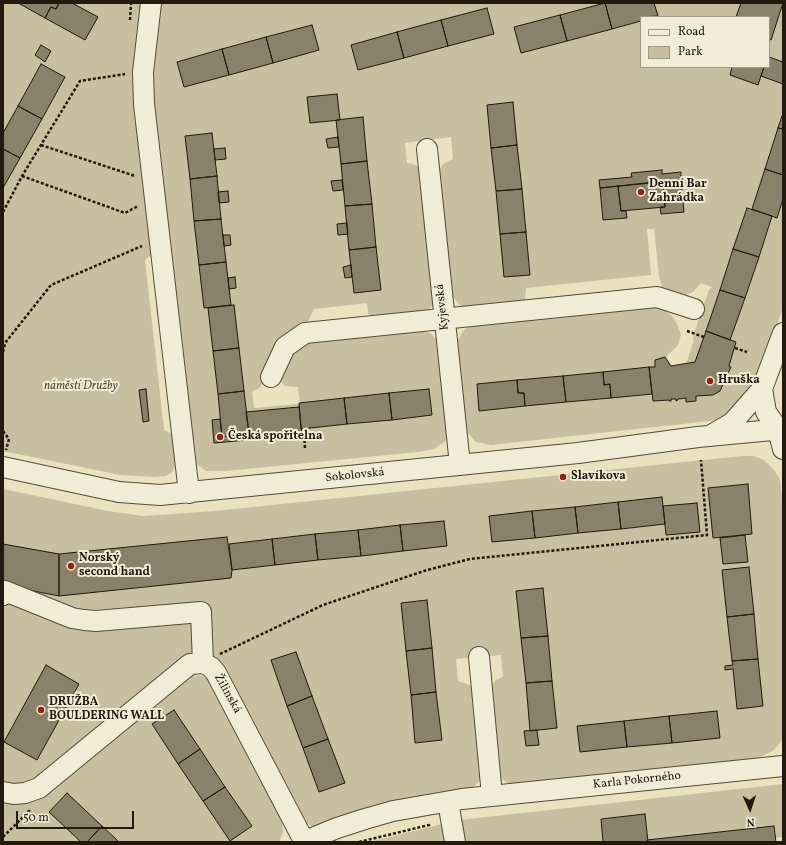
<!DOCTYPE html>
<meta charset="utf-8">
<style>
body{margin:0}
#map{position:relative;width:786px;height:845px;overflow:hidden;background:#eae1be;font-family:Vollkorn,serif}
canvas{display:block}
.frame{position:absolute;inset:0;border:4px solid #23190e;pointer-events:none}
.legend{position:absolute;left:640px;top:16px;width:130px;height:52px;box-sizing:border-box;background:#f1ecd5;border:1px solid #9f9885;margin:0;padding:5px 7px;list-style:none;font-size:12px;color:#23190e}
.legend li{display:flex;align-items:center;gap:8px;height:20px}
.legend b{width:20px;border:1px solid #9f9885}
.north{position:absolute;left:730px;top:789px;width:40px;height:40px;-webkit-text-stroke:3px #f1ecd5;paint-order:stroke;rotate:177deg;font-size:11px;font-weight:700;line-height:16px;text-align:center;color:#23190e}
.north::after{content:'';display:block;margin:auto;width:14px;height:18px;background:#23190e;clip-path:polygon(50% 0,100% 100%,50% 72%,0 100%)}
.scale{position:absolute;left:16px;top:811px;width:118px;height:18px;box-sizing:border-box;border:2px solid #23190e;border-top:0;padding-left:5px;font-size:12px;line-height:14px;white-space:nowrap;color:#23190e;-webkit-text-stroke:3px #f1ecd5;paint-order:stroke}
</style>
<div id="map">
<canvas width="786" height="845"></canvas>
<div class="frame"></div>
<ul class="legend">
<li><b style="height:5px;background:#f1ecd5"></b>Road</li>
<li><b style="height:11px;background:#c8bfa0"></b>Park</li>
</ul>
<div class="north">N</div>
<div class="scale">50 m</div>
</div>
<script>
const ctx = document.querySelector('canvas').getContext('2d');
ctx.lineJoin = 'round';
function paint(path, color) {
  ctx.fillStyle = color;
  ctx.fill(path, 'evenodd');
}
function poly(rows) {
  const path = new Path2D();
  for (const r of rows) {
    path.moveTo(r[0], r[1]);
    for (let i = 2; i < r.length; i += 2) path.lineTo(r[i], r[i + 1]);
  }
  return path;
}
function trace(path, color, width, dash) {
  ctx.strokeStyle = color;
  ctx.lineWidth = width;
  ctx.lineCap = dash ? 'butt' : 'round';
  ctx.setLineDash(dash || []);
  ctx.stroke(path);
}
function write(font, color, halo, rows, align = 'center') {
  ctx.font = font + ' Vollkorn,serif';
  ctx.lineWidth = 4;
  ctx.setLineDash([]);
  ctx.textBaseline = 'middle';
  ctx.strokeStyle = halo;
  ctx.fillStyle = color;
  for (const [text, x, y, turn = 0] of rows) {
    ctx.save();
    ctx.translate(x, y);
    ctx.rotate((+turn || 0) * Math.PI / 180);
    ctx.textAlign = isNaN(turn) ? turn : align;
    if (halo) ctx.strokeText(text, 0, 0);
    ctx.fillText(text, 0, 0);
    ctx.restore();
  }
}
paint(poly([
 [3,3,144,3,156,251,145,260,164,430,177,436,177,464,172,472,166,476,154,477,120,475,3,451],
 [160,3,783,3,783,308,752,395,719,420,491,445,476,442,467,432,465,425,457,342,463,331,469,326,477,324,653,307,658,308,666,311,672,316,677,324,681,335,678,345,666,357,671,366,686,364,694,340,693,339,695,330,709,290,712,287,701,283,693,292,685,295,673,295,664,289,662,286,659,276,654,229,647,229,651,275,526,288,525,301,469,309,460,305,454,298,451,290,439,171,443,164,453,159,451,137,405,143,407,163,413,164,419,167,434,304,426,312,372,317,368,313,367,303,314,309,307,323,262,385,258,389,252,391,254,408,299,404,300,403,298,387,285,386,279,380,285,360,302,343,423,331,430,333,439,341,450,432,447,440,434,449,418,452,226,471,206,471,199,466,193,459,151,82],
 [641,17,769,17,769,67,641,67],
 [742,456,754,456,764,460,775,471,780,480,783,510,783,739,774,750,755,760,513,785,507,783,500,777,491,685,496,680,503,677,501,655,456,659,458,681,472,686,481,779,475,786,464,792,315,827,304,823,206,655,34,785,3,786,3,489,108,511,143,516,215,511],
 [192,675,202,676,210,680,282,820,283,832,279,842,3,842,3,799,14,801,184,679],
 [783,784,783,837,776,838,774,826,647,840,645,814,601,819,603,842,369,842,459,820]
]), '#c8bfa0');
const building = poly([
 [18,3,59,3,56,9,51,7,45,18,18,3],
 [59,3,72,3,98,17,85,40,45,18,51,7,56,9,59,3],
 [605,3,612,29,567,41,560,15,605,3],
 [605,3,654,3,658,16,641,17,641,21,612,29,605,3],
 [741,3,783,3,771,40,769,39,769,17,736,17,741,3],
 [487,8,494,34,448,46,441,20,487,8],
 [560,15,567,41,521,53,514,27,560,15],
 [441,20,448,46,404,58,397,32,441,20],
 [312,25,319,50,273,63,266,37,312,25],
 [397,32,404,58,358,70,351,45,397,32],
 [266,37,273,63,229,75,222,49,266,37],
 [41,45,51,51,45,62,35,55,41,45],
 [222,49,229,75,184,87,177,62,222,49],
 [769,57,783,62,783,84,761,76,764,67,769,67,769,57],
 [41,64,65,77,42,119,18,106,41,64],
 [732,67,764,67,758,85,730,75,732,67],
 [337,94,340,120,310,123,307,97,337,94],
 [513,102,517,145,491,148,487,105,513,102],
 [18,106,42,119,20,158,3,149,3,133,18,106],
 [783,113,783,129,778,128,783,113],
 [363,117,367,161,341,164,336,120,363,117],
 [778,128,783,129,783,175,765,169,778,128],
 [212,133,217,176,190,179,185,136,212,133],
 [338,137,339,147,328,148,326,139,338,137],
 [517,145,522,189,496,191,491,148,517,145],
 [225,148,226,159,215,160,214,149,225,148],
 [3,149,20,158,3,188,3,149],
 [367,161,372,204,345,206,341,164,367,161],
 [765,169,783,175,783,199,777,218,752,209,765,169],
 [662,170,662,174,681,172,681,180,600,188,599,180,632,177,631,173,662,170],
 [217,176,221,219,194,221,190,179,217,176],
 [342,180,343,190,333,191,331,181,342,180],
 [681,180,684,212,661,214,660,207,665,207,663,181,681,180],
 [663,181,665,207,621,211,618,186,663,181],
 [618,186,621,211,626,211,627,218,603,220,600,188,618,186],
 [522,189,526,232,500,234,496,191,522,189],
 [228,191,229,202,219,203,218,192,228,191],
 [372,204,376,247,349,250,345,206,372,204],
 [747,208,772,216,759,257,733,249,747,208],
 [221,219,226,262,199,265,194,221,221,219],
 [347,223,348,234,338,235,337,224,347,223],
 [526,232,530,275,504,277,500,234,526,232],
 [223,235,230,235,231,245,224,246,223,235],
 [376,247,381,290,354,293,349,250,376,247],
 [733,249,759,257,745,298,720,290,733,249],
 [226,262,231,305,204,308,199,265,226,262],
 [351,265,352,277,345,278,343,267,351,265],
 [235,277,236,288,229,289,228,278,235,277],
 [720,290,745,298,730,340,706,331,720,290],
 [234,305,239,348,213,351,208,308,234,305],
 [706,331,736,342,729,366,731,367,720,391,713,395,696,396,696,401,686,402,686,398,678,399,678,400,676,401,676,399,671,399,671,401,669,401,669,400,653,401,649,367,655,367,655,360,665,357,671,366,695,362,706,331],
 [239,348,244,391,218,394,213,351,239,348],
 [649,367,652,394,611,398,610,384,604,385,603,372,649,367],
 [603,372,604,385,610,384,611,398,566,402,563,376,603,372],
 [563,376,566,402,525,406,524,393,518,393,517,380,563,376],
 [517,380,518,393,524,393,525,406,479,411,477,384,517,380],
 [146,389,149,421,143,422,139,390,146,389],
 [429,389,432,415,392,420,389,393,429,389],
 [244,391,249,434,222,437,218,394,244,391],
 [389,393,392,420,347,424,344,398,389,393],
 [344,398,347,424,301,429,299,403,344,398],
 [299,407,302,435,214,443,212,420,220,419,222,437,249,434,246,412,299,407],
 [748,484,752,534,713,538,708,488,748,484],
 [662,497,665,524,621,529,618,502,662,497],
 [618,502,621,529,578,533,575,507,618,502],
 [697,503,700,532,666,535,663,506,697,503],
 [575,507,578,533,535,538,532,511,575,507],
 [532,511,535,538,492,542,489,516,532,511],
 [444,521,447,546,403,551,400,525,444,521],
 [400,525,403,551,361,556,358,530,400,525],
 [358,530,361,556,318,560,315,534,358,530],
 [315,534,318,560,275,565,272,539,315,534],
 [745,535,748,562,723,564,720,538,745,535],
 [227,537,232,570,231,578,59,596,59,554,227,537],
 [272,539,275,565,232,570,229,544,272,539],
 [3,544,59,554,59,596,3,585,3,544],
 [749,567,754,614,727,617,722,570,749,567],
 [543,588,548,636,521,638,516,591,543,588],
 [427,600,432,648,406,651,401,603,427,600],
 [754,614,758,659,732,661,727,617,754,614],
 [548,636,552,681,526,683,521,638,548,636],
 [432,648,436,692,411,695,406,651,432,648],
 [296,652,312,696,287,706,271,660,296,652],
 [758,659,763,706,737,709,733,669,725,670,725,666,733,665,732,661,758,659],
 [46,665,79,684,37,760,4,742,46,665],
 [552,681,557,728,530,731,526,683,552,681],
 [436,692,442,740,415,743,411,695,436,692],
 [312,696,328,739,303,748,287,706,312,696],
 [174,710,200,749,178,764,152,724,174,710],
 [717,711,720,738,672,743,669,716,717,711],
 [669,716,672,743,627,747,624,721,669,716],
 [624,721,627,747,580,752,577,726,624,721],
 [537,730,539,745,526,746,524,731,537,730],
 [328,739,345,783,319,792,303,748,328,739],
 [200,749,225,787,203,801,178,764,200,749],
 [225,787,252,826,230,841,203,801,225,787],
 [67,793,102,826,87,842,81,842,49,812,67,793],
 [645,814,648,842,603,842,601,819,645,814],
 [102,826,119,842,87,842,102,826],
 [774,826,776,842,648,842,647,840,774,826]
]);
paint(building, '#8a816a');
trace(building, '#23190e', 1);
const minor = poly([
 [151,3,143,72,144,104,189,493],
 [427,149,460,465],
 [271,377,285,347,305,333,657,297,694,309],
 [762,389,766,412,778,429,783,449],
 [713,434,732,423,762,389,783,333],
 [3,467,119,492,160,495,578,453,698,437,783,429],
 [3,595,5,591,72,618,84,620,96,621,201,612,203,663],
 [479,657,492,796],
 [3,792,14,794,25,793,39,788,190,664,203,663,211,667,216,673,304,841],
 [448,802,455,842],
 [303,842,337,828,365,819,393,811,462,799,783,766]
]);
trace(minor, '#554b3a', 22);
trace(poly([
 [130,20,131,3],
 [41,145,135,176],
 [22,176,125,213,138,206],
 [3,212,22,176,80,81,125,74],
 [687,331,704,337],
 [735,348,747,352],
 [3,352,5,343,51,285,142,246],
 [3,431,9,439,6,450],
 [302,432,304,432,305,449],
 [220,654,323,605,427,570,470,559,707,535,701,460],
 [3,837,30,810],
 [359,842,429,825,431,823]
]), '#23190e', 2.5, [3, 2]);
trace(minor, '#f1ecd5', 20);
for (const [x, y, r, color] of [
 [641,192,4,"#8f2418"],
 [710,381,4,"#8f2418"],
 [220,437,4,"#8f2418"],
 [563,477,4,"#8f2418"],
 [71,566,4,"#8f2418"],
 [41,710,4,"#8f2418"]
]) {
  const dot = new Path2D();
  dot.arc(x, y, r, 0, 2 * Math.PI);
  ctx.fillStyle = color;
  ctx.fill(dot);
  trace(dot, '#f1ecd5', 1.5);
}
write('bold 12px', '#23190e', '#f1ecd5', [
 ["Denní Bar",649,185],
 ["Zahrádka",649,199],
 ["Hruška",718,381],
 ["Česká spořitelna",228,437],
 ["Slavíkova",571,477],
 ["Norský",79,559],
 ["second hand",79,573],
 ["DRUŽBA",49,703],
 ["BOULDERING WALL",49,717]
], 'left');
write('12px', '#23190e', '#f1ecd5', [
 ["Kyjevská",443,307,-96],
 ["Sokolovská",355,476,-6],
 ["Žilinská",227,694,61],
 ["Karla Pokorného",637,781,-6]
]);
write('italic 12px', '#554b3a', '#f1ecd5', [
 ["náměstí Družby",81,387]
]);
</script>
